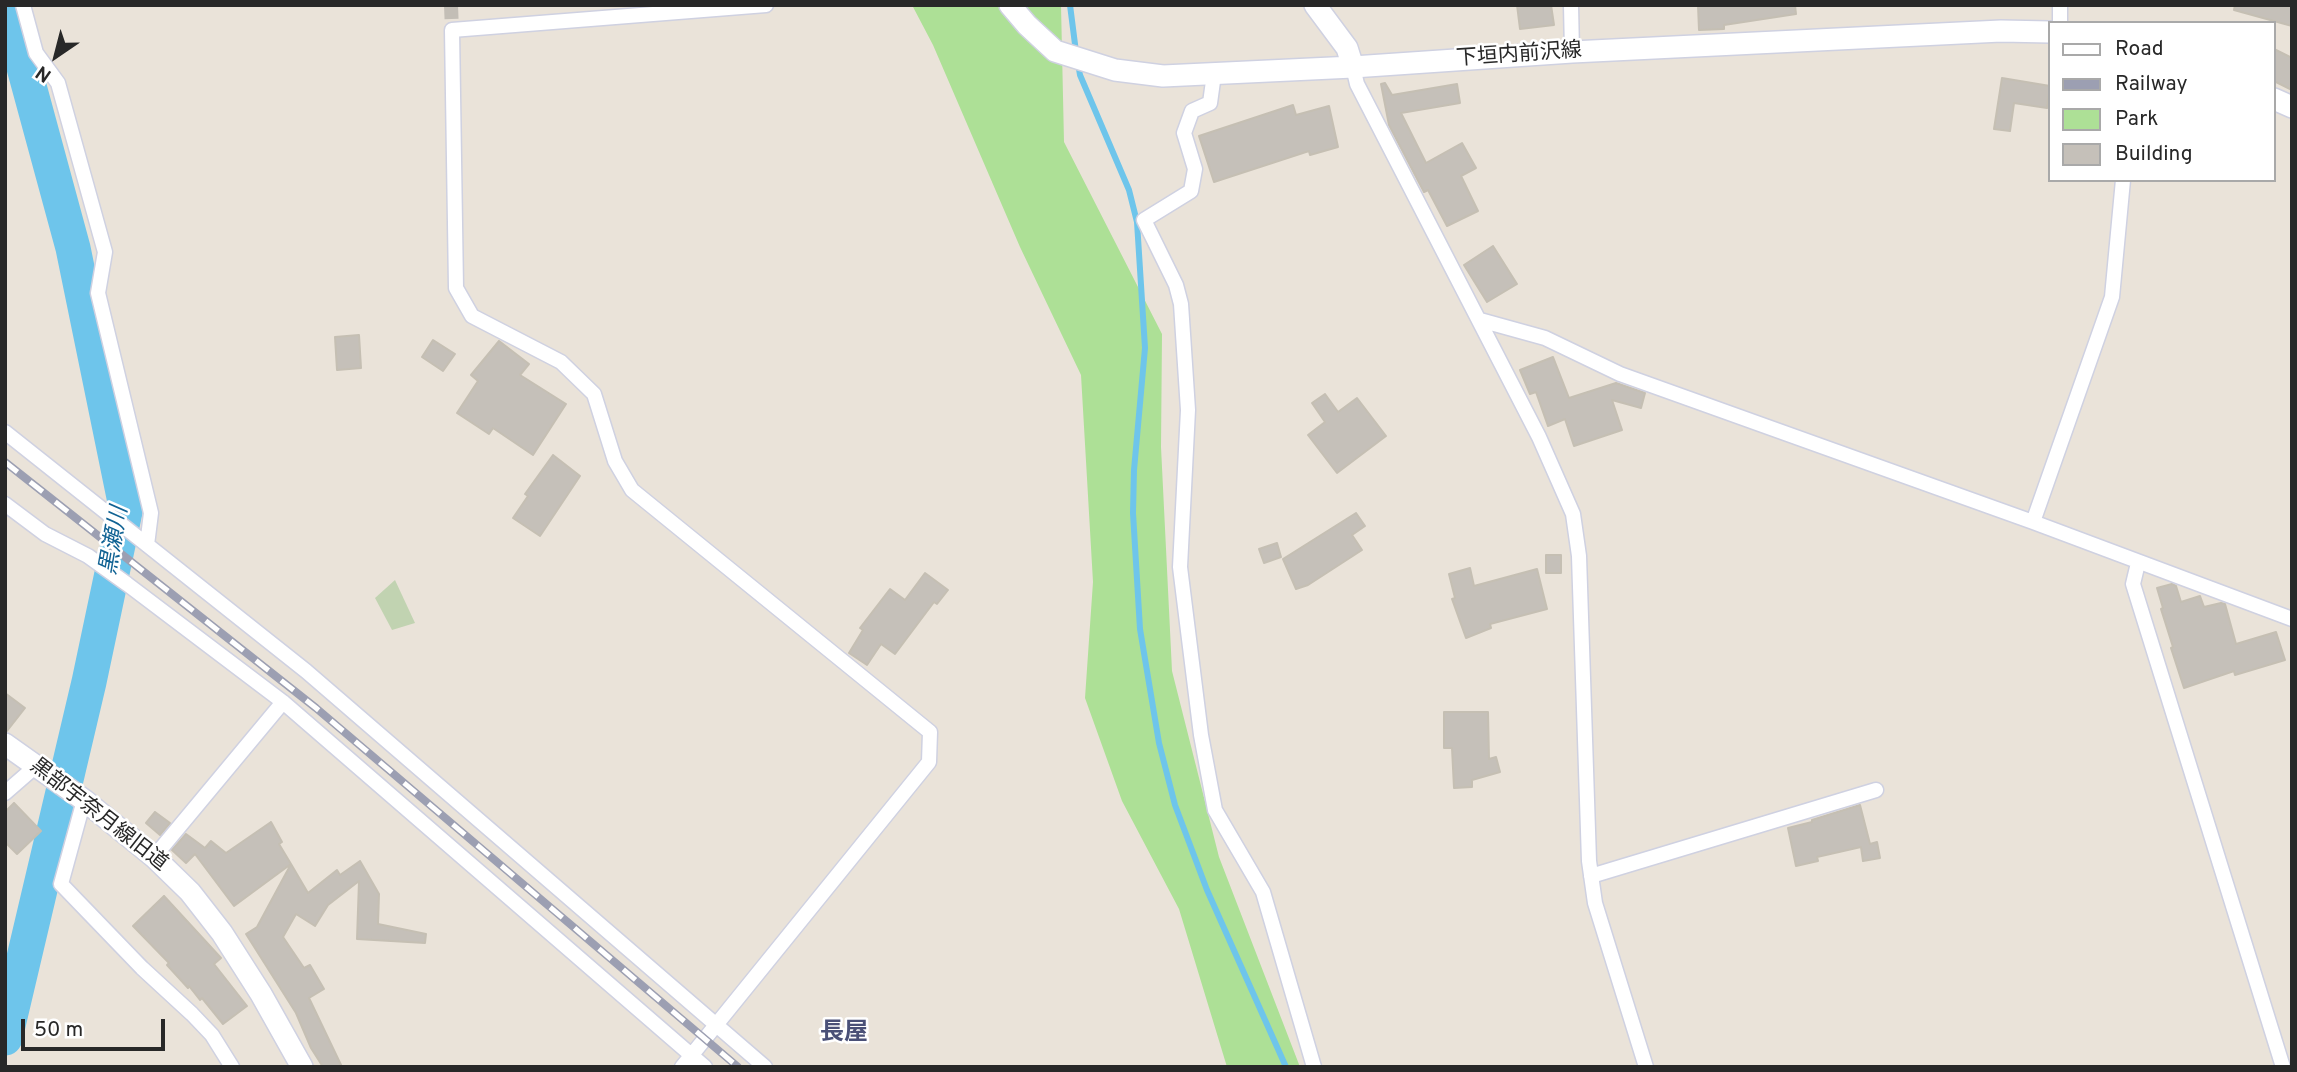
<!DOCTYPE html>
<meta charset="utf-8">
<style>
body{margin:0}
#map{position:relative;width:2297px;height:1072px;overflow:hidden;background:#eae3d9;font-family:Overpass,sans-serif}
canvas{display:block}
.frame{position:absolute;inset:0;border:7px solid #282828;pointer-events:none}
.legend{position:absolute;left:2048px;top:21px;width:228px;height:161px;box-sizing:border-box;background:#fff;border:2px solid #a9a9a9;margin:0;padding:9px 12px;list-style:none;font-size:21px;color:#282828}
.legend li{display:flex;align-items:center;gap:14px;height:35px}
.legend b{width:35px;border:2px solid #a9a9a9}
.north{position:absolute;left:21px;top:21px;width:70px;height:70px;-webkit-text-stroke:5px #fff;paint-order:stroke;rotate:215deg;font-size:19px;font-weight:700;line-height:28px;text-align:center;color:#282828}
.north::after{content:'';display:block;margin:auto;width:24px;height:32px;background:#282828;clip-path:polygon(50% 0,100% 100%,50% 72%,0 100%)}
.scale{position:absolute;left:21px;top:1019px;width:144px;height:32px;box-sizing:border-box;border:4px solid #282828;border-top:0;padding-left:9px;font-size:21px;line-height:24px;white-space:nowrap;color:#282828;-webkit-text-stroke:5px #fff;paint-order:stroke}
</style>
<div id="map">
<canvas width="2297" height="1072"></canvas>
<div class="frame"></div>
<ul class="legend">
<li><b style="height:9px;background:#fff"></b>Road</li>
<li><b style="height:9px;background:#9c9fb2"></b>Railway</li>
<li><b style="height:19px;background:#ade096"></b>Park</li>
<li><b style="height:19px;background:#c5c0b9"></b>Building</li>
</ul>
<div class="north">N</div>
<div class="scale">50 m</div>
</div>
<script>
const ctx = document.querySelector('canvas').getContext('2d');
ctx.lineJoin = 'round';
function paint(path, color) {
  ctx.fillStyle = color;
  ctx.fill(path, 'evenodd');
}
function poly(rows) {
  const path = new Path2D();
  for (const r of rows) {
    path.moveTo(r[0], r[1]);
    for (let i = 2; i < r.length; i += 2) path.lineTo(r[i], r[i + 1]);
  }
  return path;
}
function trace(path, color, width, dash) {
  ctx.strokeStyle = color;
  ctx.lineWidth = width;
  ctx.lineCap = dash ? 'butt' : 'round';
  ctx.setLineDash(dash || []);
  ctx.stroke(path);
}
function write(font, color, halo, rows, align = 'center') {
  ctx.font = font + ' Overpass,"Noto Sans JP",sans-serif';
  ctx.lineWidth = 5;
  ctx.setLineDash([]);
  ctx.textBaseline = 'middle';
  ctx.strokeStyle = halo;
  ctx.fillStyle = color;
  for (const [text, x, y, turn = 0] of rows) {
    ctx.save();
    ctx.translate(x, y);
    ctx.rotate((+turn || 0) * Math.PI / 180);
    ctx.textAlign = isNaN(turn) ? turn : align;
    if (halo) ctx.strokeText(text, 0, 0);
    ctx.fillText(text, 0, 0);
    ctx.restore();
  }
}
paint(poly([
 [912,5,1061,5,1064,142,1162,334,1161,447,1172,671,1219,857,1300,1067,1227,1067,1179,909,1122,801,1085,698,1093,582,1081,375,1020,247,933,45]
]), '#ade096');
paint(poly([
 [395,580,415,623,392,630,375,598]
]), '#c1d3b1');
trace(poly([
 [1070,5,1076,52],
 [1078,63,1080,75,1129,190,1137,222,1145,348,1134,470,1133,513,1140,629,1159,743,1175,805,1207,890,1286,1067]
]), '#6ec5eb', 6);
trace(poly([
 [5,1038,89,682,126,507,73,248,7,5]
]), '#6ec5eb', 35);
const building = poly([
 [1517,5,1551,5,1554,25,1520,29,1517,5],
 [1698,5,1795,5,1796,14,1724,25,1724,29,1699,30,1698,5],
 [2235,5,2292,5,2292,26,2234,10,2235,5],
 [2274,49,2292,58,2292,90,2274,81,2274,49],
 [2002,78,2050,86,2047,108,2014,103,2010,131,1994,129,2002,78],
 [1385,83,1392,95,1457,84,1460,103,1401,113,1426,163,1462,143,1476,168,1461,176,1478,211,1447,226,1428,190,1424,192,1389,125,1381,84,1385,83],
 [1293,105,1296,115,1329,106,1338,147,1310,155,1309,151,1214,182,1199,136,1293,105],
 [1493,246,1517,284,1487,302,1464,265,1493,246],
 [359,335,361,368,337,370,335,337,359,335],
 [433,340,455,354,443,371,422,357,433,340],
 [499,341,529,364,520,375,566,404,533,455,493,428,489,434,457,413,478,381,471,375,499,341],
 [1553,357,1569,398,1616,383,1645,393,1641,408,1612,400,1622,430,1574,446,1565,419,1548,426,1536,392,1530,394,1520,370,1553,357],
 [1325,394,1338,412,1357,398,1386,436,1337,473,1308,435,1325,422,1312,403,1325,394],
 [553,455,580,476,540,536,513,518,528,496,525,494,553,455],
 [1356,513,1365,526,1352,535,1362,550,1308,585,1296,589,1283,559,1356,513],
 [1277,543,1281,557,1264,563,1259,549,1277,543],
 [1546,555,1561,555,1561,573,1546,573,1546,555],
 [1470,568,1474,586,1537,569,1547,609,1490,624,1491,628,1466,638,1452,599,1455,598,1449,574,1470,568],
 [925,573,948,590,937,604,934,602,895,654,881,644,867,665,849,653,863,630,860,628,890,589,905,600,925,573],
 [2172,584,2176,586,2181,602,2200,596,2204,607,2221,603,2225,604,2236,644,2276,632,2285,660,2235,675,2234,671,2184,688,2171,648,2173,647,2161,609,2163,608,2157,588,2172,584],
 [5,693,25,708,7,731,5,731,5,693],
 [1444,712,1488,712,1489,759,1496,757,1500,772,1472,780,1472,787,1454,788,1452,748,1444,748,1444,712],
 [14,803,41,831,17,854,5,842,5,812,14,803],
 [1860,805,1870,844,1877,842,1880,858,1863,861,1861,847,1817,857,1818,861,1796,866,1788,828,1812,822,1812,820,1860,805],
 [155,812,170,823,160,835,146,823,155,812],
 [271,822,282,842,279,844,291,864,234,906,195,854,186,863,172,850,186,834,205,848,211,841,226,853,271,822],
 [360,861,379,894,378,924,426,934,425,943,357,939,359,881,328,905,315,926,296,914,283,937,304,968,310,965,324,989,309,998,342,1067,323,1067,311,1048,296,1013,246,934,257,927,291,864,308,893,337,870,340,875,360,861],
 [164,896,221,958,214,964,247,1006,223,1024,202,998,200,1000,189,986,188,988,167,965,169,963,133,926,164,896]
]);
paint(building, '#c5c0b9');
trace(building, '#c5bfb3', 2);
trace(poly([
 [451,5,452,30]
]), '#c3beb6', 14, [14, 7]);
const street = poly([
 [23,5,36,53,58,83,105,252,98,293,151,513,147,545],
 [1571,5,1572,52],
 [2060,5,2060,23],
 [1353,67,1357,84,1539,437,1573,514,1579,556,1589,861,1595,903,1646,1067],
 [1214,74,1210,103,1192,111,1184,133,1195,169,1191,191,1144,220,1176,285,1181,304,1188,410,1180,567,1201,735,1215,810,1263,892,1314,1067],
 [1480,320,1545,338,1620,374,2033,522,2292,619],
 [5,432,306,671,765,1067],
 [5,504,45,534,88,556,127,584,283,702,705,1067],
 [2033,522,2112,297,2123,180],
 [2138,563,2133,584,2283,1067],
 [5,793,36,766],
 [84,800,61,884,142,968,192,1014,212,1035,232,1067],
 [154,857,283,702],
 [1591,876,1876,790],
 [682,1067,929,762,930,732,632,490,615,461,594,394,561,362,472,316,456,288,452,30,766,5]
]);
const secondary = poly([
 [1010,5,1027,25,1055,51,1115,70,1163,76,1353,67,1572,52,2001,31,2050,32],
 [1315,5,1347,48,1353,67],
 [2274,99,2292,107],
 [5,744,84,800,154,857,190,892,222,933,261,994,302,1067]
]);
trace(street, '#cfd1e1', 17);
trace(secondary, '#cfd1e1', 24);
trace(street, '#fff', 14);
trace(secondary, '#fff', 21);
const rail = poly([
 [5,462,316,708,738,1067]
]);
trace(rail, '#9c9fb2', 8);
trace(rail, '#fff', 5, [16]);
write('21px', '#282828', '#fff', [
 ["下垣内前沢線",1519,56,-4],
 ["黒部宇奈月線旧道",98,816,38]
]);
write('italic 23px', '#106293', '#fff', [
 ["黒瀬川",116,541,-80]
]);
write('bold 24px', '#4a5077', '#fff', [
 ["長屋",844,1034]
]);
</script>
